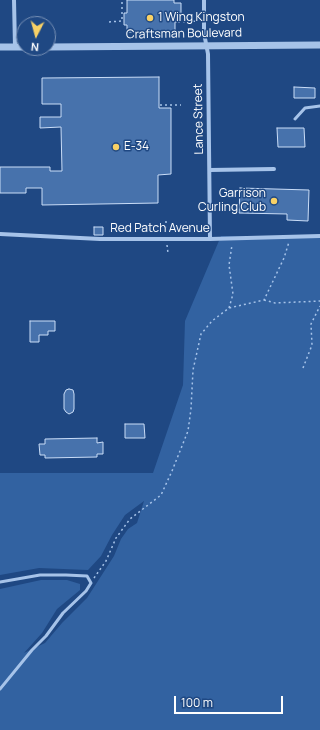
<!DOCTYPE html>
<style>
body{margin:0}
#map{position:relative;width:320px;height:730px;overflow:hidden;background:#1f4883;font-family:Manrope,sans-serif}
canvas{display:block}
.north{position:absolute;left:16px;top:16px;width:40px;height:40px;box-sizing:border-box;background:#1f4883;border:1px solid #7991b5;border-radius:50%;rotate:186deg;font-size:11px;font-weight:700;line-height:16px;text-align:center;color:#fff}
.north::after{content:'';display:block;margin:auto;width:14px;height:18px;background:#f8d166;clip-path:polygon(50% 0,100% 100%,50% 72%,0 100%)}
.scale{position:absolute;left:174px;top:696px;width:109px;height:18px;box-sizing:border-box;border:2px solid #fff;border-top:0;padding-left:5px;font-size:12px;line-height:14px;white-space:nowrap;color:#fff;-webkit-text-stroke:3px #1f4883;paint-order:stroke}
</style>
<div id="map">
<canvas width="320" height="730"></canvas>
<div class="north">N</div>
<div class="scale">100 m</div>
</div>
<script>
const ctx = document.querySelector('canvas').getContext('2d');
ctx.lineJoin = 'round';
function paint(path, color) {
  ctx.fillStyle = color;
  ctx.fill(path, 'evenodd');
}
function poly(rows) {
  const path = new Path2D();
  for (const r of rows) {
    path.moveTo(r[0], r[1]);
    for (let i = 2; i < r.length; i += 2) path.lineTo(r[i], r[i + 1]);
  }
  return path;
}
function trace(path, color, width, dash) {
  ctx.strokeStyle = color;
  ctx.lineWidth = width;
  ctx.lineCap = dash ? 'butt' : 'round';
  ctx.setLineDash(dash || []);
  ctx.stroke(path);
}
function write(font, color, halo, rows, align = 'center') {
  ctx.font = font + ' Manrope,sans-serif';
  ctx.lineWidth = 3;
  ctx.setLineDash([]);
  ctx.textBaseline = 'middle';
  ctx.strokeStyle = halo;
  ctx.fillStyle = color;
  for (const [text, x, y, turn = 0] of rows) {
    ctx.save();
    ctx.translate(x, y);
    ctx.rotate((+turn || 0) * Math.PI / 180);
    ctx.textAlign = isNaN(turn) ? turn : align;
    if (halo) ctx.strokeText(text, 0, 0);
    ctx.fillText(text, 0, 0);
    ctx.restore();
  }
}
paint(poly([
 [221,236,320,237,320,730,0,730,0,589,41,580,67,580,80,584,80,590,57,609,42,633,24,653,45,643,62,623,87,598,114,556,121,539,128,529,137,523,144,501,125,515,112,535,101,556,88,570,39,568,0,575,0,473,153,473,183,385,185,321]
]), '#3262a1');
const building = poly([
 [127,0,174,0,174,3,181,3,181,13,177,13,177,22,175,22,175,32,127,32,127,25,124,25,124,13,127,13,127,0],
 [159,77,159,108,171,108,171,174,158,175,158,203,42,205,42,188,26,188,26,193,0,193,0,167,50,167,50,171,62,171,61,127,40,128,40,117,61,117,61,104,42,104,42,78,159,77],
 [294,87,315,88,315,98,294,98,294,87],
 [277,128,304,128,305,147,278,147,277,128],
 [240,188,309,190,308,221,287,220,287,214,239,213,240,188],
 [94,227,103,227,103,235,94,235,94,227],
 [30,321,55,321,55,331,48,331,48,335,39,335,39,342,30,342,30,321],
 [69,389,73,390,74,394,74,409,73,412,69,414,66,412,64,409,64,394,66,390,69,389],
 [125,424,144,424,145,438,125,438,125,424],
 [97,438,97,443,103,442,103,454,97,454,97,457,45,458,45,455,40,455,39,444,45,444,45,439,97,438]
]);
paint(building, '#4772ac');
trace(building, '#caddf7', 1);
trace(poly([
 [109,22,122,21,122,0],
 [178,22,198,21],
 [160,105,181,105],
 [166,233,166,221],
 [167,245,168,253],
 [264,300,275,303,320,301],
 [229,308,233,294,229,265,232,245],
 [303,368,312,345,311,324,320,306],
 [94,578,106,561,116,538,130,519,161,495,172,471,188,431,191,409,193,370,201,334,212,321,229,308,264,300,284,258,289,242]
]), '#a6c3e9', 1.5, [2, 3]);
trace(poly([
 [295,119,305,108,320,106],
 [0,582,40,575,66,575,87,576,91,583,86,591,63,613,46,636,32,650,0,689]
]), '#a6c3e9', 3);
trace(poly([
 [14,0,15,47],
 [204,0,204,33,208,54,210,239],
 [210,170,274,169],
 [0,234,100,239,210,239,320,236]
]), '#a6c3e9', 4);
trace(poly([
 [0,47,24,47],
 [48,47,320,45]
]), '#a6c3e9', 7);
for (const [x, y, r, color] of [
 [150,18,4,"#f8d166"],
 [116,147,4,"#f8d166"],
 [274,201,4,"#f8d166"]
]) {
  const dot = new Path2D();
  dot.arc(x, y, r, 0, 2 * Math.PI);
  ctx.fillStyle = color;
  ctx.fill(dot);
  trace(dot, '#1f4883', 1.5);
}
write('12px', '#fff', '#1f4883', [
 ["1 Wing Kingston",158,18],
 ["E-34",124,147],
 ["Garrison",266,194,"right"],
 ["Curling Club",266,208,"right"]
], 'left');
write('12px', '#fff', '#1f4883', [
 ["Craftsman Boulevard",184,34,-1],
 ["Lance Street",199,119,-91],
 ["Red Patch Avenue",160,229]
]);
</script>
